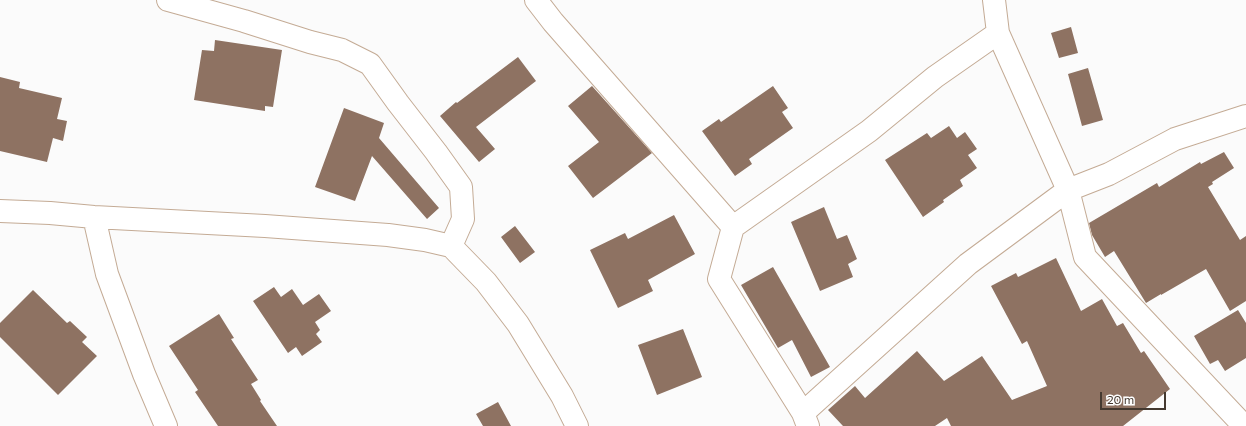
<!DOCTYPE html>
<style>
body{margin:0}
#map{position:relative;width:1246px;height:426px;overflow:hidden;background:#fbfbfb;font-family:Commissioner,sans-serif}
canvas{display:block}
.scale{position:absolute;left:1100px;top:392px;width:66px;height:18px;box-sizing:border-box;border:2px solid #443930;border-top:0;padding-left:5px;font-size:12px;line-height:14px;white-space:nowrap;color:#443930;-webkit-text-stroke:3px #fff;paint-order:stroke}
</style>
<div id="map">
<canvas width="1246" height="426"></canvas>
<div class="scale">20 m</div>
</div>
<script>
const ctx = document.querySelector('canvas').getContext('2d');
ctx.lineJoin = 'round';
function paint(path, color) {
  ctx.fillStyle = color;
  ctx.fill(path, 'evenodd');
}
function poly(rows) {
  const path = new Path2D();
  for (const r of rows) {
    path.moveTo(r[0], r[1]);
    for (let i = 2; i < r.length; i += 2) path.lineTo(r[i], r[i + 1]);
  }
  return path;
}
function trace(path, color, width, dash) {
  ctx.strokeStyle = color;
  ctx.lineWidth = width;
  ctx.lineCap = dash ? 'butt' : 'round';
  ctx.setLineDash(dash || []);
  ctx.stroke(path);
}
paint(poly([
 [1071,27,1078,53,1059,58,1051,33],
 [215,40,282,50,273,107,265,106,265,111,194,100,202,50,214,51],
 [518,57,536,81,476,127,495,149,479,162,440,116,456,102,457,103],
 [1088,68,1103,120,1082,126,1068,74],
 [0,77,20,82,19,88,62,98,57,119,67,121,63,141,53,138,47,162,0,151],
 [592,86,652,153,593,198,568,166,599,142,568,106],
 [773,86,788,108,782,112,793,128,749,159,752,164,735,176,702,131,719,119,721,122],
 [344,108,384,123,379,138,439,208,427,219,372,156,355,201,315,187],
 [949,126,957,138,965,132,977,149,968,155,977,168,960,180,963,186,943,200,944,202,923,217,885,160,927,133,931,138],
 [1224,152,1234,168,1212,182,1213,184,1208,187,1240,240,1246,236,1246,301,1230,311,1206,269,1161,295,1161,294,1146,303,1114,251,1105,257,1092,235,1089,223,1157,183,1159,187,1200,162,1201,164],
 [824,207,837,239,847,235,857,259,848,264,853,277,820,291,791,222],
 [674,215,695,254,648,280,653,291,618,308,590,250,625,233,628,239],
 [515,226,535,252,520,263,501,237],
 [1056,258,1081,311,1102,299,1117,326,1123,323,1141,353,1144,351,1170,389,1123,426,951,426,947,418,935,426,843,426,828,410,855,386,865,398,917,351,944,381,982,356,1012,400,1047,386,1027,341,1022,344,991,286,1016,273,1018,277],
 [773,267,830,367,811,377,792,340,778,348,741,285],
 [274,287,281,297,292,289,303,305,319,294,331,311,315,322,320,330,316,334,322,342,302,356,296,347,288,353,253,301],
 [33,290,67,323,70,321,87,337,82,342,97,356,58,395,0,337,0,323],
 [1238,310,1246,323,1246,358,1225,371,1218,360,1210,364,1194,336],
 [219,314,234,338,231,339,258,380,251,384,261,400,260,401,277,426,218,426,195,392,198,390,169,346],
 [683,329,702,377,657,395,638,345],
 [498,402,511,426,483,426,476,414]
]), '#8e7262');
const minor = poly([
 [168,0,244,21,310,42,342,50,370,64,398,103,436,152,461,187,463,219,451,246],
 [536,0,553,22,733,227],
 [994,0,998,33,1068,190,1085,257,1244,426],
 [0,211,50,213,94,217,265,226,388,235,425,240,451,246,486,282,518,324,562,396,577,426],
 [94,217,107,274,144,374,166,426],
 [803,413,968,264,1068,190,1109,174,1175,139,1246,116],
 [808,426,803,413,719,279,733,227,869,131,935,77,998,33]
]);
trace(minor, '#c4ab95', 24);
trace(minor, '#fff', 22);
</script>
